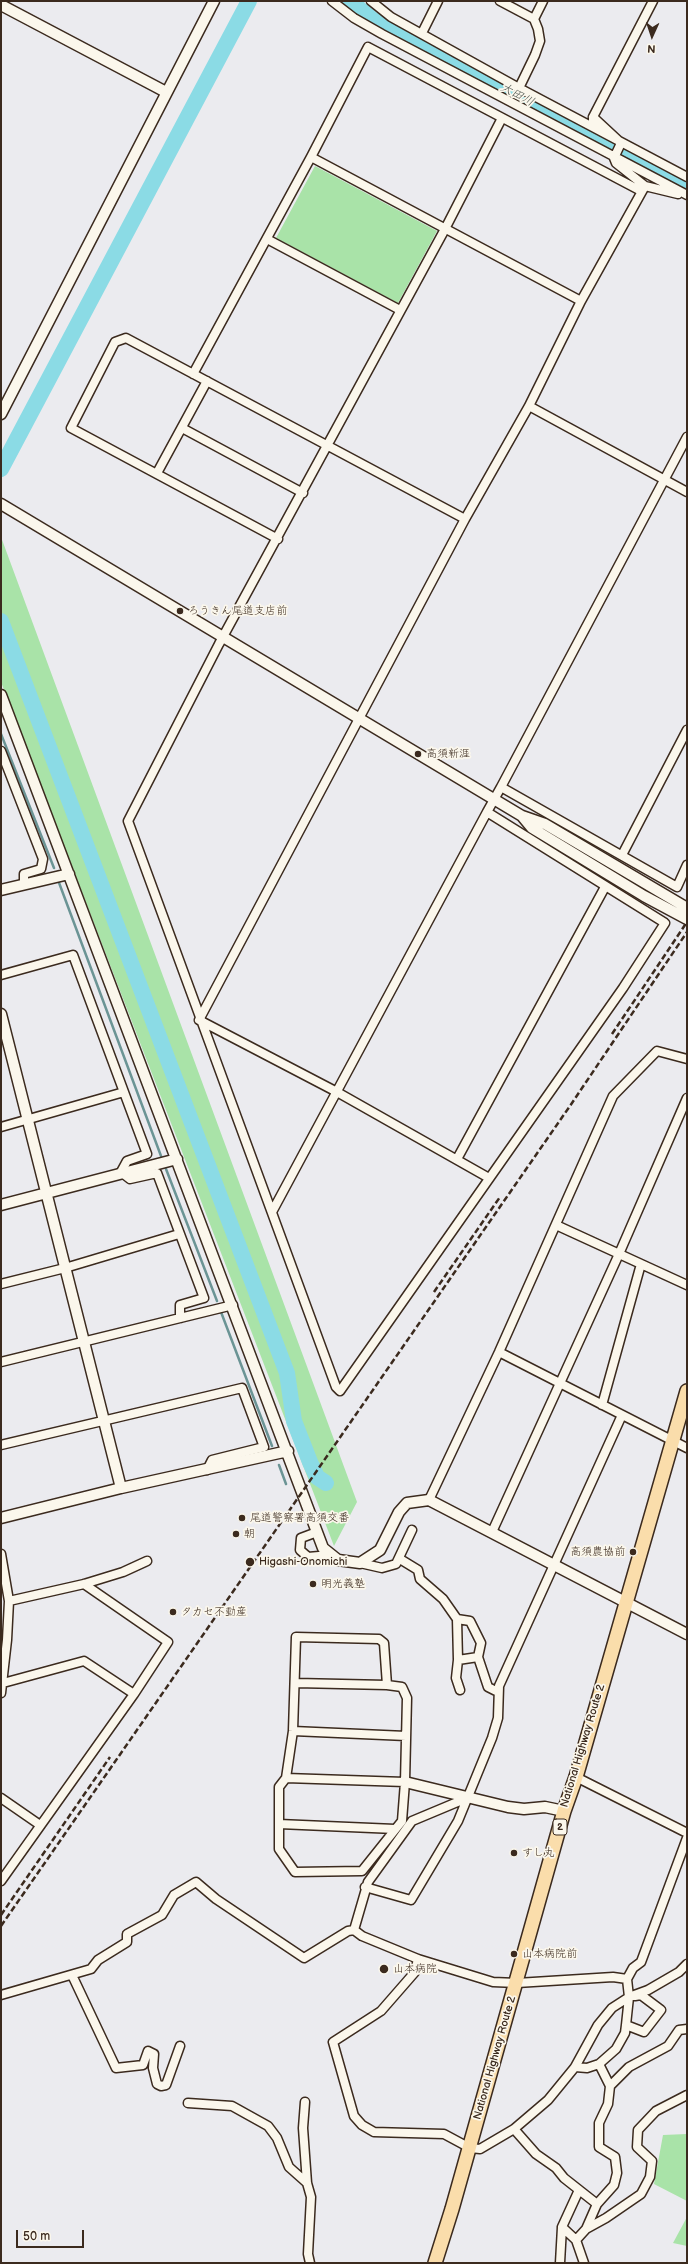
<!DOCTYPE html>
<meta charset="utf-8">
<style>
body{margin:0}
#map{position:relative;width:688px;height:2264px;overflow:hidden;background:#ebebef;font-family:"Balsamiq Sans",sans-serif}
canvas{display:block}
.frame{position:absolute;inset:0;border:2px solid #3b2a1e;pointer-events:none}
.north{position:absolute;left:632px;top:16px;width:40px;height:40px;-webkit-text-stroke:3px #fbf7ec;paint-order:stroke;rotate:183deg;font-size:11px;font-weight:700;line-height:16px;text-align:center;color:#3b2a1e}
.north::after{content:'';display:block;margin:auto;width:14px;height:18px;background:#3b2a1e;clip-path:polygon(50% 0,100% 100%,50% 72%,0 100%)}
.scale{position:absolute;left:16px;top:2230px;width:68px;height:18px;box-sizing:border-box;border:2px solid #3b2a1e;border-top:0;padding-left:5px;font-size:12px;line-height:14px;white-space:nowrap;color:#3b2a1e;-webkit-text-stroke:3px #fbf7ec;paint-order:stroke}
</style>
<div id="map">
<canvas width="688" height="2264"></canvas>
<div class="frame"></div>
<div class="north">N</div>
<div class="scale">50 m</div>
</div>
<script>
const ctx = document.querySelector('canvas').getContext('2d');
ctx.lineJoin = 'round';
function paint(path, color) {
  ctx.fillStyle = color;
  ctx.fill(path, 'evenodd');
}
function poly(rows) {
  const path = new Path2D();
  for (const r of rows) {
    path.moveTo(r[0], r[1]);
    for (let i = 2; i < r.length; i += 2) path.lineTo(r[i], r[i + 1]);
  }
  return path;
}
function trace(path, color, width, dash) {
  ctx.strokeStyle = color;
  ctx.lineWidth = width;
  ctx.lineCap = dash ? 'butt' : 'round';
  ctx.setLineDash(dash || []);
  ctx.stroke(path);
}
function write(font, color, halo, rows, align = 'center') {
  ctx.font = font + ' "Balsamiq Sans","Klee One",sans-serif';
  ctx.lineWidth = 3.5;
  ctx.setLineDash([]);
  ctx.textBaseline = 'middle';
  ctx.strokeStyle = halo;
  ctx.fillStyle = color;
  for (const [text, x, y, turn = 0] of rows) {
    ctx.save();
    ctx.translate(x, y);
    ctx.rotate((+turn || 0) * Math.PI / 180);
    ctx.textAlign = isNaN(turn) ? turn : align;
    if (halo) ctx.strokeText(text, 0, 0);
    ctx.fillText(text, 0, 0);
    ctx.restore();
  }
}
paint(poly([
 [315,166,437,231,398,303,276,238],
 [1,537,357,1502,334,1546,1,682],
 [687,2134,687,2201,654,2184,663,2135],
 [687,2217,687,2246,673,2243]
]), '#a9e3a8');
trace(poly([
 [1,734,54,868],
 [58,880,161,1156],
 [166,1169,217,1301],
 [221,1312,272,1446],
 [279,1465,286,1484]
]), '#6b9495', 2.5);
trace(poly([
 [350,1,372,19,687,184],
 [1,469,249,1],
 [1,621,287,1373,294,1421,310,1462,317,1477,326,1483]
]), '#8bdbe5', 16);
const minor = poly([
 [332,1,354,18,382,34,687,195],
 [371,1,391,17,519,88,687,177],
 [500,1,534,19,538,29,540,41,535,55,519,88],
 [534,19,543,1],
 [422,33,438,1],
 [502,118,445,229,219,644,128,821,336,1387,340,1391,623,988,665,923,487,812,501,787,677,887,687,865],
 [593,122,593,117,653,1],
 [311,157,581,301],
 [645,186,678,194],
 [267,239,400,310],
 [193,374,311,157,368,47,641,191],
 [529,406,687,492],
 [182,428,303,493],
 [157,473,207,381],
 [278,539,71,428,115,342,126,338,465,519],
 [1,751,43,859,41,869,24,874,24,884],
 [501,787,687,437],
 [622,855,687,730],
 [1,975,73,955,147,1154,127,1161,121,1172,130,1179,157,1173,204,1298,180,1305,180,1318],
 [1,1127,124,1092],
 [457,1159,605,887],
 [489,1178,337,1092,199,1020,465,519,529,406,581,301,645,186,616,163,614,158,621,143,593,117],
 [272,1212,487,812],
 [556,1225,687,1285],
 [1,1284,65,1268,179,1234],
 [499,1352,687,1448],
 [1,1362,233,1305],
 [602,1405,641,1264],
 [1,1445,242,1388,264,1447,212,1460,207,1470],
 [429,1500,499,1352,613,1096,657,1051,687,1059],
 [317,1532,301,1538,300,1550,308,1557,330,1555],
 [492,1532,619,1254,687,1098],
 [1,1554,9,1601,7,1640,1,1693],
 [400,1559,418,1570,420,1579,443,1599,457,1619,470,1621,481,1643,478,1657,488,1687,498,1692],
 [360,1563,382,1568,396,1564,412,1530],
 [9,1601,84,1584,123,1572,147,1561],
 [457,1619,458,1660,456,1678,460,1690],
 [458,1660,478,1657],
 [3,1683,84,1661,134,1694],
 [296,1683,387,1685,402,1687,407,1698,405,1782,402,1821,362,1871,295,1872,279,1849,279,1787,286,1778,405,1782],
 [293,1731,406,1736],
 [576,1777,687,1833],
 [286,1778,293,1731,296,1637,379,1639,384,1643,387,1685],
 [1,1798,40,1825],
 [467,1798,412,1821,368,1882,354,1930,362,1936,418,1959,493,1982,517,1983,613,1977,627,1979,629,1997,626,2025,625,2033,616,2049,599,2064,587,2068,575,2067],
 [279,1824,395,1829],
 [1,1881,134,1694,168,1642,84,1584],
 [365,1887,411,1900,458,1821,492,1738,498,1718,499,1686,622,1415],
 [418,1959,415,1972,381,2011,333,2042,354,2116,362,2125,374,2132,444,2134,470,2148,480,2149,514,2129,548,2100,575,2067,598,2025,612,2008,629,1997,648,1990,679,1972,687,1964],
 [72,1975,116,2068,143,2065,148,2051,154,2054,153,2068,157,2084,161,2086,166,2085,180,2046],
 [627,1979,633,1968,641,1962,687,1838],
 [1,1995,91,1969,98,1960,127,1942,127,1934,162,1915,174,1895,196,1882,216,1899,304,1958,348,1931,354,1930],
 [626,2025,644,2032,661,2010,641,1995,635,1996],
 [610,2086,629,2067,668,2046,679,2030,687,2029],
 [305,2102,303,2128,307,2183,311,2197,308,2254,310,2263],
 [188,2103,232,2106,268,2126,277,2138,289,2167,307,2183],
 [514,2129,536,2154,556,2168,564,2178,597,2204],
 [579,2190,562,2227,576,2240,584,2263],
 [586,2229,597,2204,614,2185,617,2173,615,2157,599,2147,599,2123,608,2104,610,2086,599,2064],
 [576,2240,586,2229,606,2218,641,2194,650,2177,652,2161,637,2147,638,2130,656,2111,687,2095],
 [560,2263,562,2227]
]);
const tertiary = poly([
 [1,5,166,92],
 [1,414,214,1],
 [1,504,522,816,545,824,687,908],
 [1,695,323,1548,338,1560,360,1563,380,1550,399,1512,407,1503,429,1500,687,1634],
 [522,816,532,828,644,896,687,919],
 [1,890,69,874],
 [1,1014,121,1488],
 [1,1205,177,1159],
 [1,1518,121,1488,288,1451],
 [405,1782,508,1807,524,1809,545,1807,564,1811]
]);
const trunk = poly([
 [435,2263,452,2209,564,1811,576,1777,687,1391]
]);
trace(minor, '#3b2a1e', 11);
trace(tertiary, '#3b2a1e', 13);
trace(trunk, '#3b2a1e', 16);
trace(minor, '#fbf7ec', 8);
trace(tertiary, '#fbf7ec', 10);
trace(trunk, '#faddab', 13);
trace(poly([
 [612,1034,687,922],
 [434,1292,500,1197],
 [1,1915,110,1757],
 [1,1926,572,1103,687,932]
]), '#3b2a1e', 2.5, [6, 3]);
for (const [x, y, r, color] of [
 [180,611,4,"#3b2a1e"],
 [418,754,4,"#3b2a1e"],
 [242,1518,4,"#3b2a1e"],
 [236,1534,4,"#3b2a1e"],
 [633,1552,4,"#3b2a1e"],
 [250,1562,5,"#3b2a1e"],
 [313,1584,4,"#3b2a1e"],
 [173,1612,4,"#3b2a1e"],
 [514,1853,4,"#3b2a1e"],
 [514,1954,4,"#3b2a1e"],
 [384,1969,5,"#3b2a1e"]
]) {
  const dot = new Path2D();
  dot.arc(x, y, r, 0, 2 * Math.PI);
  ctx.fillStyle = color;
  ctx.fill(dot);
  trace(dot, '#fbf7ec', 1.5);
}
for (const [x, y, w] of [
 [560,1827,14]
]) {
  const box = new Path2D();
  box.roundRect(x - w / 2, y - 8, w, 16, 3);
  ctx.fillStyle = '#fbf7ec';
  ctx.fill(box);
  trace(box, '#3b2a1e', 1);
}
write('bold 10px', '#3b2a1e', null, [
 ["2",560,1827]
]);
write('11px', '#3b2a1e', '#fbf7ec', [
 ["ろうきん尾道支店前",188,611],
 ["高須新涯",426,754],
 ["尾道警察署高須交番",250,1518],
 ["朝",244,1534],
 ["高須農協前",625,1552,"right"],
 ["Higashi-Onomichi",259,1562],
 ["明光義塾",321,1584],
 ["タカセ不動産",181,1612],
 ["すし丸",522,1853],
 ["山本病院前",522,1954],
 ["山本病院",393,1969]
], 'left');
write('11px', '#3b2a1e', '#fbf7ec', [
 ["National Highway Route 2",583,1746,-73],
 ["National Highway Route 2",495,2058,-74]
]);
write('italic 12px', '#4f5650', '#fbf7ec', [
 ["大田川",517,95,28]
]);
</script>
